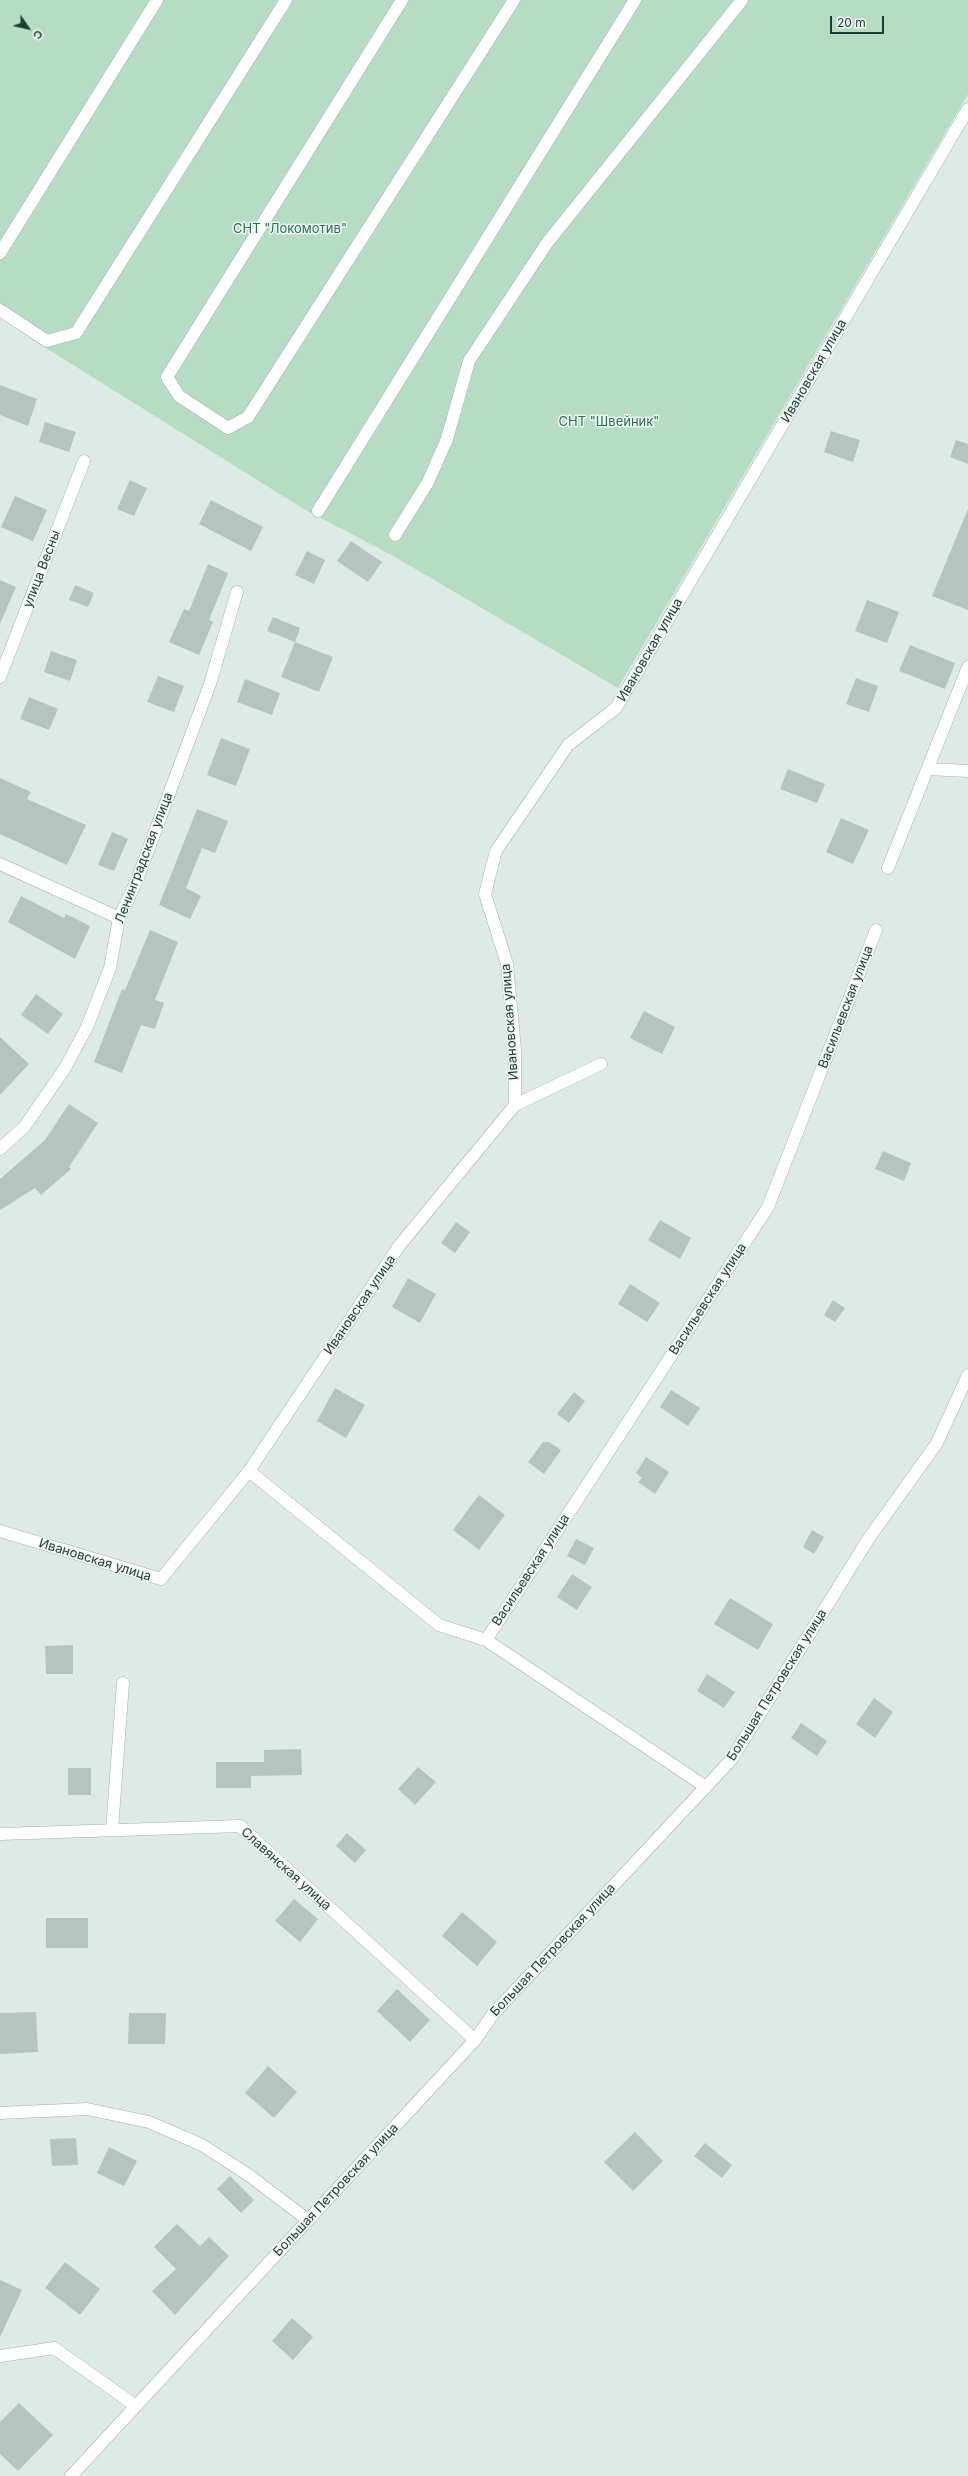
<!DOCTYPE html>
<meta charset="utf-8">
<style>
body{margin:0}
#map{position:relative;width:968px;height:2476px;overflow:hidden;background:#deeae6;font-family:Inter,sans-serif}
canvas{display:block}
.north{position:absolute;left:8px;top:8px;width:40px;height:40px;-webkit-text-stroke:3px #eff7f4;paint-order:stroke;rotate:124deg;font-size:11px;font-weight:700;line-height:16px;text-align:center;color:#1f3b36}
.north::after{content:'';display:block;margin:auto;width:14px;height:18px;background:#1f3b36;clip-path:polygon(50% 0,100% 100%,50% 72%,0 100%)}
.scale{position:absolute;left:830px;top:16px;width:54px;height:18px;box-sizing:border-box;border:2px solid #1f3b36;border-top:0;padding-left:5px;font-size:12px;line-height:14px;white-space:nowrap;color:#1f3b36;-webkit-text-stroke:3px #eff7f4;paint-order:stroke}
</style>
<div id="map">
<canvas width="968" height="2476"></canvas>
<div class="north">С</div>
<div class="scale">20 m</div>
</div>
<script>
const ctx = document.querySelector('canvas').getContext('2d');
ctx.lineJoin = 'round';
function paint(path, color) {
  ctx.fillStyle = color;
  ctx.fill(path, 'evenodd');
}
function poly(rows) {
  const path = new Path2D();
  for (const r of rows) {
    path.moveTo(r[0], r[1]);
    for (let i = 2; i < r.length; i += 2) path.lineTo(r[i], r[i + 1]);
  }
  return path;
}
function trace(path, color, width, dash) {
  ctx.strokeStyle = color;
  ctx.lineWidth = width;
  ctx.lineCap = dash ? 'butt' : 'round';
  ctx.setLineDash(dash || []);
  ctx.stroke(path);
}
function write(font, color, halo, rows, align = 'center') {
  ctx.font = font + ' Inter,sans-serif';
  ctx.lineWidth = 3;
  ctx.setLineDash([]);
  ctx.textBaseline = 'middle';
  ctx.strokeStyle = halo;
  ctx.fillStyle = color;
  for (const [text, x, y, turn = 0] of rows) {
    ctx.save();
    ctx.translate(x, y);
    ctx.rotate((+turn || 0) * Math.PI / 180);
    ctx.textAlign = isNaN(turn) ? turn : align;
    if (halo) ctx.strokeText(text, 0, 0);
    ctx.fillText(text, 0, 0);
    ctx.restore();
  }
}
paint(poly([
 [0,0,968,0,968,94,618,688,395,557,302,508,33,340,0,315]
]), '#b6ddc4');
paint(poly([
 [0,385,37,399,28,426,0,415],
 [45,422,76,432,69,452,39,442],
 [831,431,860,440,853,462,824,452],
 [956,440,968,444,968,464,950,457],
 [130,480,147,488,134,516,117,509],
 [15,496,47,510,33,541,1,527],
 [211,500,263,527,251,551,199,524],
 [968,509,968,610,932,596],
 [351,541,382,562,368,582,337,561],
 [307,551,325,560,314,584,295,575],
 [208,564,228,573,209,620,213,622,199,655,169,642,184,609,189,611],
 [0,580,16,587,0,624],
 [75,585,94,593,88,607,69,600],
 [867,600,899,612,887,643,855,631],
 [273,617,300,628,295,642,267,631],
 [295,642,333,657,319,692,281,677],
 [910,645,955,663,945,689,899,671],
 [51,651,77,660,70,681,44,672],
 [158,676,184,686,174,712,147,702],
 [856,678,878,686,869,712,846,704],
 [245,679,280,693,272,715,237,702],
 [29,697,58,709,49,730,20,719],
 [221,738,250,749,236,786,207,775],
 [788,769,825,784,817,803,780,789],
 [0,778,31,792,27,799,86,825,67,865,0,834],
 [197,809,228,821,215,853,202,848,186,888,201,896,190,919,159,905],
 [841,818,869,830,853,864,826,852],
 [112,832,128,839,114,871,98,865],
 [21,896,64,918,66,914,90,926,75,959,8,922],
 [150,930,178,942,155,1000,164,1003,155,1029,141,1025,122,1073,94,1062,122,989,125,990],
 [36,994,63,1014,48,1034,21,1015],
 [644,1011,675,1027,662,1054,630,1038],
 [0,1037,29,1064,0,1095],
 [69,1104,98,1123,69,1167,71,1169,41,1195,35,1188,0,1210,0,1179,45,1140],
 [883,1151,911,1163,904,1181,875,1169],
 [660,1220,691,1238,680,1259,648,1240],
 [456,1222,470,1232,455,1253,441,1243],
 [408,1278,436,1294,420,1323,392,1307],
 [630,1284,660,1303,647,1322,618,1304],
 [833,1300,845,1308,835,1322,824,1315],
 [335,1388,365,1405,346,1438,317,1421],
 [671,1390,700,1408,688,1426,660,1407],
 [574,1392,585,1401,569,1423,557,1414],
 [543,1442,549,1442,561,1450,544,1474,528,1462],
 [646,1457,669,1472,655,1494,638,1482,642,1478,636,1473],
 [479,1495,505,1515,479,1550,453,1530],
 [812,1530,824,1537,814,1554,803,1547],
 [576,1539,594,1548,585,1565,567,1556],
 [572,1574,592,1587,577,1610,557,1597],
 [730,1598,773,1624,758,1650,714,1624],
 [73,1645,73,1674,46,1674,45,1646],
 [707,1674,735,1692,724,1708,697,1691],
 [874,1698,893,1712,875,1738,856,1724],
 [801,1723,827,1741,817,1756,791,1738],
 [301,1749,302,1775,251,1776,251,1788,216,1788,216,1762,264,1762,264,1750],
 [418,1767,436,1782,415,1805,398,1789],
 [68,1768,91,1768,91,1795,68,1795],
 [347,1833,366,1850,355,1863,336,1846],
 [294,1899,318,1919,300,1942,275,1921],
 [462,1912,497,1942,477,1966,442,1936],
 [46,1918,88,1918,88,1948,46,1948],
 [397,1989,430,2020,410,2042,377,2011],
 [36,2012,38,2052,0,2054,0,2013],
 [129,2013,166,2013,165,2044,128,2044],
 [268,2066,297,2092,274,2118,245,2093],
 [635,2132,663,2161,633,2191,604,2162],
 [76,2138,78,2165,52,2166,50,2139],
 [705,2143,732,2165,722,2178,694,2156],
 [109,2147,137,2161,124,2186,97,2173],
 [230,2176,254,2200,241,2213,217,2189],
 [177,2224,200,2246,209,2237,229,2256,175,2315,152,2291,176,2269,154,2247],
 [65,2262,100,2289,80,2315,45,2288],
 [0,2280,22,2290,0,2337],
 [292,2318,313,2337,293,2360,272,2341],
 [19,2403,53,2435,18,2471,0,2454,0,2422]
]), '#b4c5bf');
const minor = poly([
 [402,0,167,377,179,396,228,428,248,417,514,0],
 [0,253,157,0],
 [0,310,47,341,76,333,286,0],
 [318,511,635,0],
 [395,535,428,482,447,439,469,361,547,243,742,0],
 [0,677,84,461],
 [928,769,968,771],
 [0,864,119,918],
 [888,868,968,667],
 [515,1105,601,1064],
 [0,1149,25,1126,65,1068,87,1027,110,968,119,918,137,880,210,684,237,592],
 [249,1471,439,1625,486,1640,706,1787],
 [0,1531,161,1579,249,1471,399,1246,515,1105,515,1049,507,964,485,894,496,851,568,745,616,708,968,109],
 [486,1640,768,1207,876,930],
 [112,1830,123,1683],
 [0,1834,240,1826,475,2040],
 [0,2113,87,2109,149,2122,202,2145,250,2176,308,2220],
 [0,2356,54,2348,136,2406],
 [71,2476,475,2040,493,2014,731,1760,869,1538,937,1443,968,1375]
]);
trace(minor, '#a1b2ae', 13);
trace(minor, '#fff', 12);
write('13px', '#28724c', '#eff7f4', [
 ["СНТ \"Локомотив\"",290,229],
 ["СНТ \"Швейник\"",609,422]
]);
write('13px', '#1f3b36', '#eff7f4', [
 ["Ивановская улица",814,371,-60],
 ["улица Весны",42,569,-69],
 ["Ивановская улица",650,650,-60],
 ["Ленинградская улица",144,858,-69],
 ["Васильевская улица",846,1007,-69],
 ["Ивановская улица",510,1022,-94],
 ["Васильевская улица",708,1299,-57],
 ["Ивановская улица",360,1305,-56],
 ["Ивановская улица",95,1560,17],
 ["Васильевская улица",531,1570,-57],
 ["Большая Петровская улица",777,1685,-58],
 ["Славянская улица",286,1869,42],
 ["Большая Петровская улица",553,1950,-47],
 ["Большая Петровская улица",336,2190,-47]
]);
</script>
